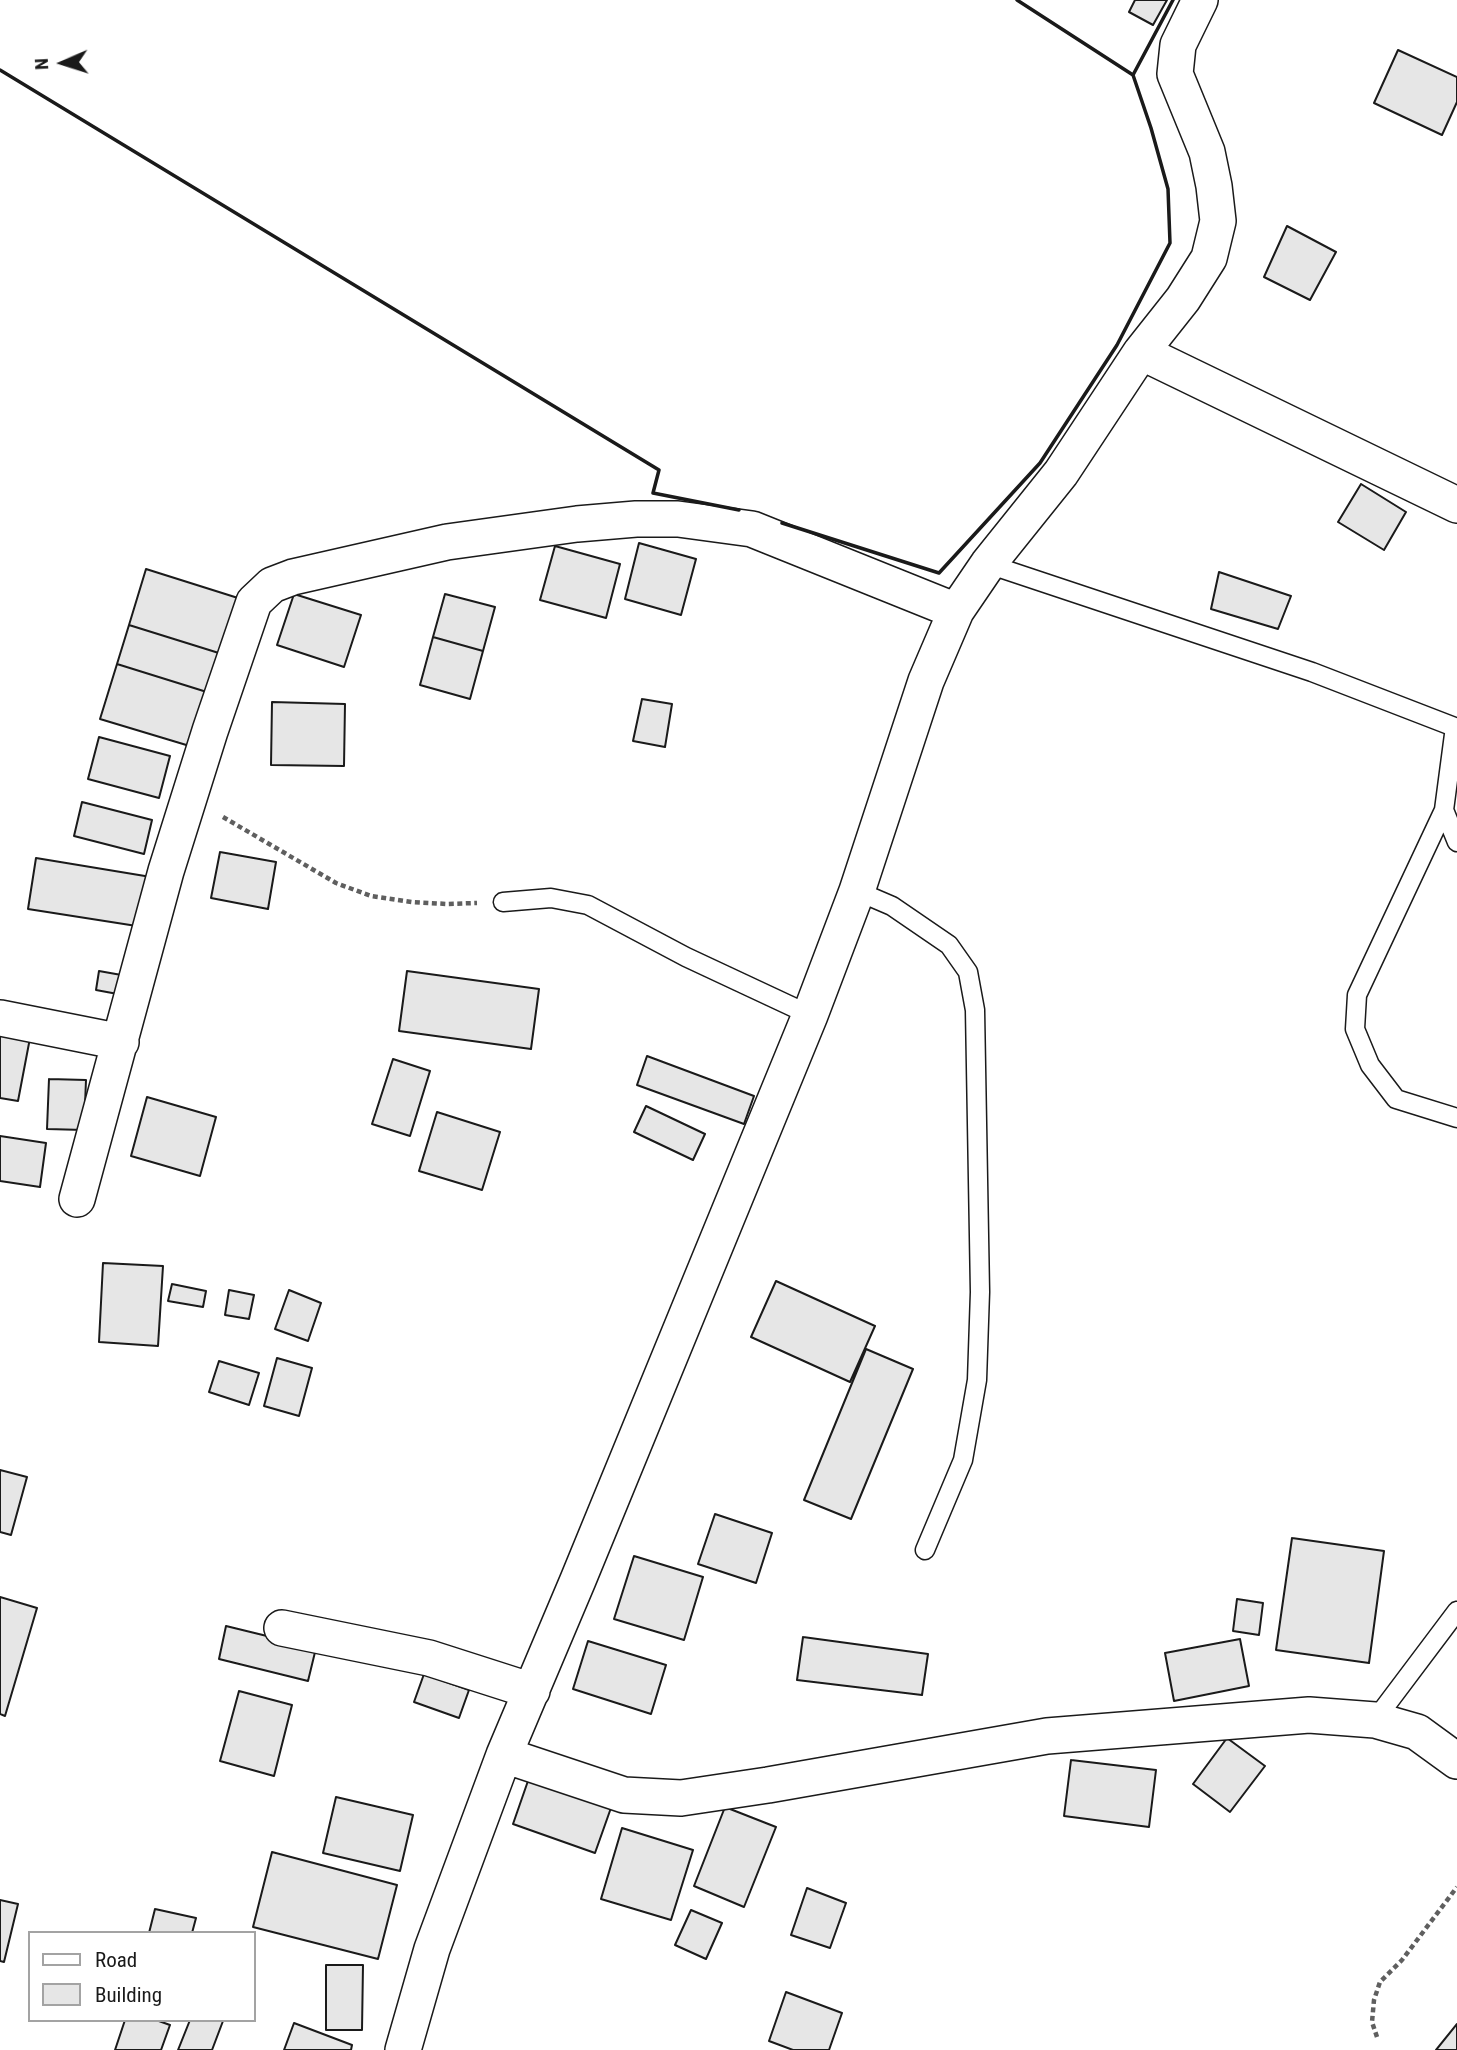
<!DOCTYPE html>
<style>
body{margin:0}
#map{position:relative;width:1457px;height:2050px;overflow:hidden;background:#fff;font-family:"Roboto Condensed",sans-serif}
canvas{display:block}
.legend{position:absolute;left:28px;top:1931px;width:228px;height:91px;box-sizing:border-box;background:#fff;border:2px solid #a3a3a3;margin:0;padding:9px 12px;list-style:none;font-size:21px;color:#1a1a1a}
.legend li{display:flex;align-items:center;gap:14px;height:35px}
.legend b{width:35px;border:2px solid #a3a3a3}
.north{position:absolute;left:28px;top:28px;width:70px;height:70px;-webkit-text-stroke:5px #fff;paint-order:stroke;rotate:267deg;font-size:19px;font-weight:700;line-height:28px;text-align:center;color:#1a1a1a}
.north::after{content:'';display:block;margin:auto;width:24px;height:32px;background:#1a1a1a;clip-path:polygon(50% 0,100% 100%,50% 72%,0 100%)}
</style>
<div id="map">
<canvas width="1457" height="2050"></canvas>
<ul class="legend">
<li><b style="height:9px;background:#fff"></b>Road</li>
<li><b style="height:19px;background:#e6e6e6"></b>Building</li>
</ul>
<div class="north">N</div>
</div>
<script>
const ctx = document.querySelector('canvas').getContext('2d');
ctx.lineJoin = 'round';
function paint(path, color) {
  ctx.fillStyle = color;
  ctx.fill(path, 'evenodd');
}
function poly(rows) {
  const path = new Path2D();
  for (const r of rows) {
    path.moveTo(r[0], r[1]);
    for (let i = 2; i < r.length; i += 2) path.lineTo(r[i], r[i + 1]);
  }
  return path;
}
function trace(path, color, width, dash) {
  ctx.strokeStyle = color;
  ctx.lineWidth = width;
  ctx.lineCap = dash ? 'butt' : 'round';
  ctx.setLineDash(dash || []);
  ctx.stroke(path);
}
const building = poly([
 [1135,0,1167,0,1153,25,1129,12,1135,0],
 [1398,50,1457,77,1457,102,1442,135,1374,103,1398,50],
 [1287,226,1336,252,1310,300,1264,277,1287,226],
 [1361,484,1406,512,1384,550,1338,522,1361,484],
 [639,543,696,559,681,615,625,599,639,543],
 [555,546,620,564,606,618,540,600,555,546],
 [146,569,238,598,222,654,129,625,146,569],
 [1219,572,1291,596,1278,629,1211,609,1219,572],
 [294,594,361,615,344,667,277,645,294,594],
 [445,594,495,607,483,651,433,637,445,594],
 [129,625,222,654,210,693,117,664,129,625],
 [433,637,483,651,470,699,420,685,433,637],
 [117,664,210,693,193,747,100,719,117,664],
 [642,699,672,704,665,747,633,741,642,699],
 [272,702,345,704,344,766,271,765,272,702],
 [99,737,170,756,159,798,88,779,99,737],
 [82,802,152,820,144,854,74,836,82,802],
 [220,852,276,862,268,909,211,898,220,852],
 [36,858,151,877,143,927,28,909,36,858],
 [99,971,127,976,123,995,96,990,99,971],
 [407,971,539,989,531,1049,399,1031,407,971],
 [0,1032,30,1038,18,1101,0,1098,0,1032],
 [647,1056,754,1096,744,1124,637,1085,647,1056],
 [393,1059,430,1071,410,1136,372,1124,393,1059],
 [49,1079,86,1080,84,1130,47,1129,49,1079],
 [147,1097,216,1117,200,1176,131,1156,147,1097],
 [646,1106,705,1134,693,1160,634,1132,646,1106],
 [437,1112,500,1132,482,1190,419,1171,437,1112],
 [0,1136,46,1143,40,1187,0,1181,0,1136],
 [103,1263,163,1266,158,1346,99,1342,103,1263],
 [776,1281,875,1326,850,1382,751,1337,776,1281],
 [172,1284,206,1291,203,1307,168,1301,172,1284],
 [229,1290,254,1295,249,1319,225,1315,229,1290],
 [289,1290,321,1303,308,1341,275,1329,289,1290],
 [866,1349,913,1369,851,1519,804,1500,866,1349],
 [277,1358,312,1368,299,1416,264,1406,277,1358],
 [219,1361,259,1373,249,1405,209,1392,219,1361],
 [0,1470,27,1477,11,1535,0,1532,0,1470],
 [715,1514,772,1533,756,1583,698,1564,715,1514],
 [1292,1538,1384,1551,1369,1663,1276,1650,1292,1538],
 [634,1556,703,1577,684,1640,614,1619,634,1556],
 [0,1597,37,1608,5,1716,0,1714,0,1597],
 [1237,1599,1263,1603,1259,1635,1233,1631,1237,1599],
 [226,1626,316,1648,308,1681,219,1659,226,1626],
 [803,1637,928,1654,922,1695,797,1680,803,1637],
 [1240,1639,1249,1686,1174,1701,1165,1653,1240,1639],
 [588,1641,666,1665,651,1714,573,1689,588,1641],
 [424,1674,469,1690,459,1718,414,1702,424,1674],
 [239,1691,292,1705,274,1776,220,1761,239,1691],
 [1227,1738,1265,1766,1230,1812,1193,1784,1227,1738],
 [1071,1760,1156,1770,1149,1827,1064,1816,1071,1760],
 [529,1778,612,1805,595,1853,513,1824,529,1778],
 [336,1797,413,1815,400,1871,323,1853,336,1797],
 [725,1807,776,1827,744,1907,694,1886,725,1807],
 [622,1828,693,1850,671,1920,601,1899,622,1828],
 [272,1852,397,1885,378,1959,253,1927,272,1852],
 [807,1888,846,1903,830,1948,791,1935,807,1888],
 [0,1900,18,1904,4,1962,0,1961,0,1900],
 [155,1909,196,1918,192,1933,149,1933,155,1909],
 [691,1910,722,1923,706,1959,675,1945,691,1910],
 [326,1965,363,1965,362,2030,326,2030,326,1965],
 [786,1992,842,2013,829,2050,793,2050,769,2041,786,1992],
 [125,2020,156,2020,170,2025,161,2050,115,2050,125,2020],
 [190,2020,223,2021,212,2050,178,2050,190,2020],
 [294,2023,352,2045,351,2050,284,2050,294,2023],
 [1457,2024,1457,2050,1436,2050,1457,2024]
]);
paint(building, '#e6e6e6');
trace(building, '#1a1a1a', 2);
const lane = poly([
 [988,564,1312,672,1457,728],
 [1455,727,1444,810,1357,995,1355,1029,1370,1065,1396,1099,1457,1118],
 [1444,810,1457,842],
 [857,891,892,906,949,945,968,972,975,1010,980,1292,977,1380,963,1460,925,1550],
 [503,902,551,898,588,905,686,957,810,1015],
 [1375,1720,1457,1611]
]);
const street = poly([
 [1141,352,1457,505],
 [0,1018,121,1042],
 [77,1199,166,871,210,731,254,602,272,585,293,577,447,542,577,524,636,519,678,519,752,529,956,611],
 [282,1628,429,1658,532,1691],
 [504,1755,624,1795,681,1798,768,1785,1047,1736,1309,1715,1375,1720,1417,1732,1457,1761],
 [403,2050,432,1949,504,1755,578,1580,810,1015,857,891,926,681,956,611,988,564,1061,473,1141,352,1183,299,1209,258,1218,221,1214,186,1207,152,1175,74,1178,45,1200,0]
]);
trace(lane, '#1a1a1a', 21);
trace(street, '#1a1a1a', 38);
trace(poly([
 [223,817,336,883,371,896,412,902,447,904,477,903],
 [1377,2037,1372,2022,1374,2000,1380,1982,1402,1960,1457,1887]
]), '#5f5f5f', 4.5, [5, 3.5]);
trace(lane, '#fff', 18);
trace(street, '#fff', 35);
trace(poly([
 [0,70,659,470,653,493,739,510],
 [1133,75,1173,0],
 [782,523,939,573,1040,463,1117,345,1170,243,1168,189,1151,128,1133,75,1017,0]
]), '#1a1a1a', 3.5);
</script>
